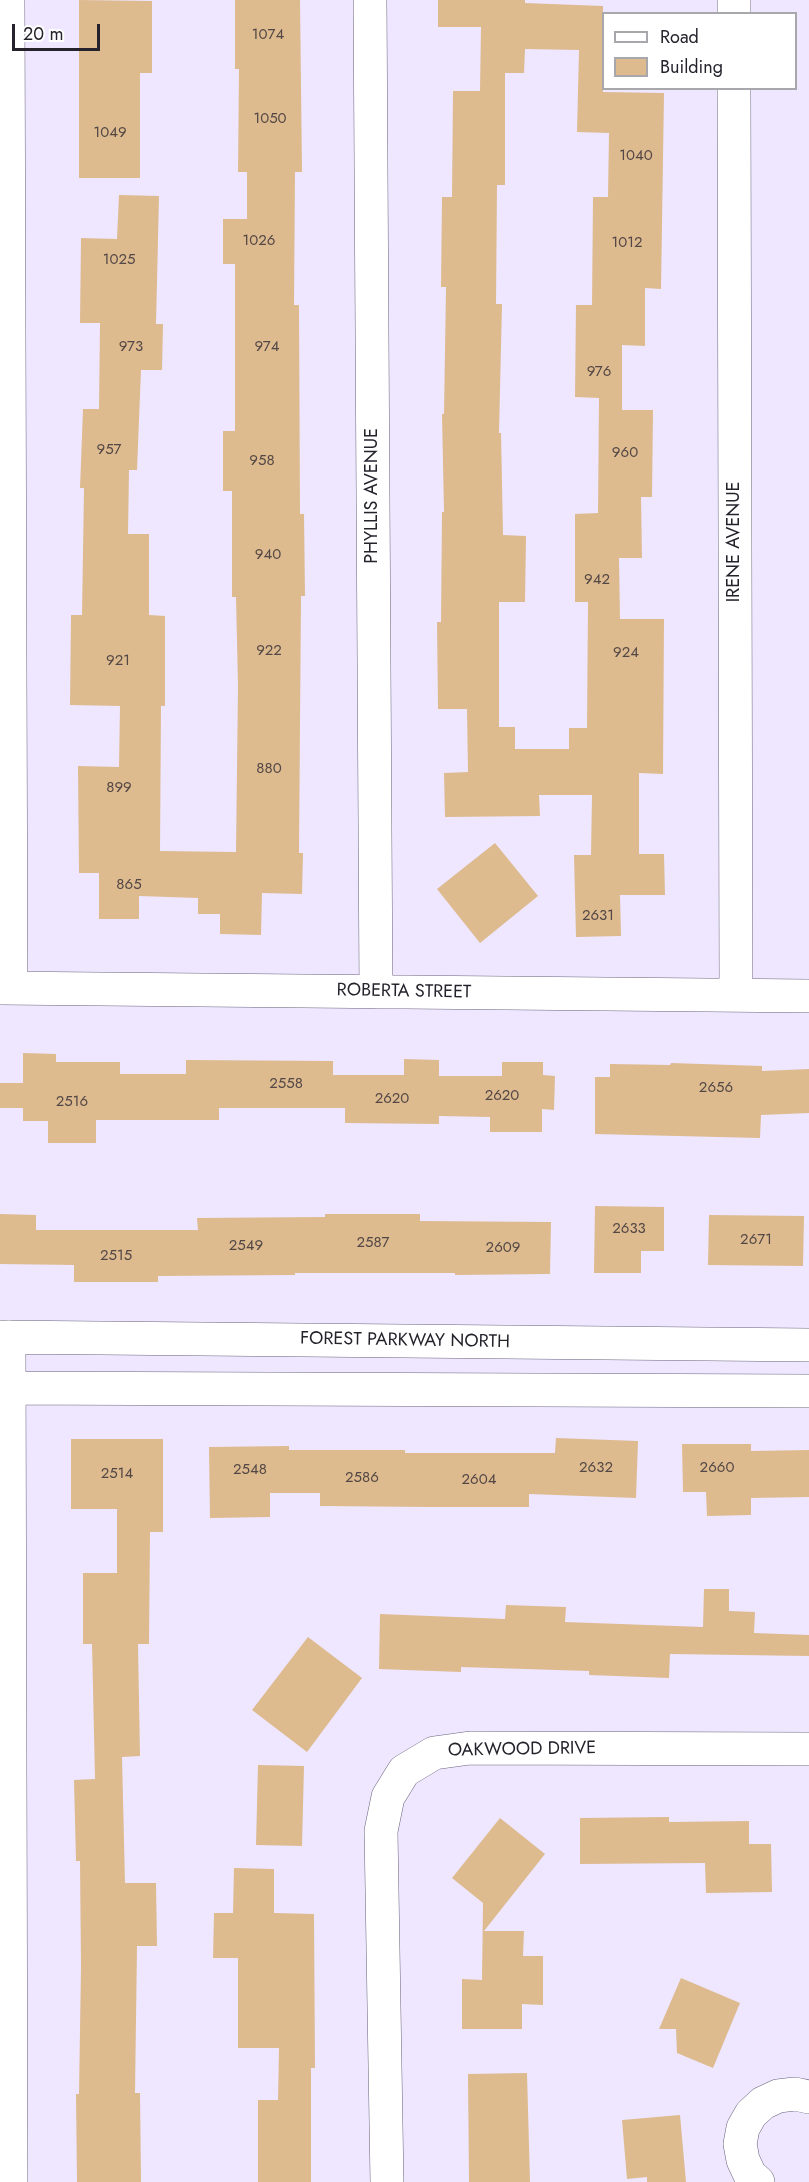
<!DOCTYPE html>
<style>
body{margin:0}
#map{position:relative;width:809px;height:2182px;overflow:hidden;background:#eee7ff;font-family:Jost,sans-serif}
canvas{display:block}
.legend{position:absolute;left:602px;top:12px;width:195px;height:78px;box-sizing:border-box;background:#fff;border:2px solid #a8a7ab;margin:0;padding:8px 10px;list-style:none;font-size:18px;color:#25222c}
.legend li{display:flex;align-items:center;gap:12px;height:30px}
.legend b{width:30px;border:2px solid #a8a7ab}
.scale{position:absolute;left:12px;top:24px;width:88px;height:27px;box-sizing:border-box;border:3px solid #25222c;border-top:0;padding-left:8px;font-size:18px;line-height:21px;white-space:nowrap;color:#25222c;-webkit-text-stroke:4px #fff;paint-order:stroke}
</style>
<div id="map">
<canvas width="809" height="2182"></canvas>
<ul class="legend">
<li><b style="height:8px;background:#fff"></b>Road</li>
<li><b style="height:16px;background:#deba8f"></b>Building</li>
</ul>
<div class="scale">20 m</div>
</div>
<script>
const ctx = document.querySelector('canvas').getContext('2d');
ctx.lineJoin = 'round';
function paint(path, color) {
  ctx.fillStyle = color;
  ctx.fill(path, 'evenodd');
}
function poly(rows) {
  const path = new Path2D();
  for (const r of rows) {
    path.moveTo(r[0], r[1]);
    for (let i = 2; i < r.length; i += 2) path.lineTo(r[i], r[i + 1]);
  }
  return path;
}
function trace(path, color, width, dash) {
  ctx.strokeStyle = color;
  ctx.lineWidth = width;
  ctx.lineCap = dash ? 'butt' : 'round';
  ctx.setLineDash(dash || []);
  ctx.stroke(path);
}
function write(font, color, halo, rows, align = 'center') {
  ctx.font = font + ' Jost,sans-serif';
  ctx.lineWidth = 5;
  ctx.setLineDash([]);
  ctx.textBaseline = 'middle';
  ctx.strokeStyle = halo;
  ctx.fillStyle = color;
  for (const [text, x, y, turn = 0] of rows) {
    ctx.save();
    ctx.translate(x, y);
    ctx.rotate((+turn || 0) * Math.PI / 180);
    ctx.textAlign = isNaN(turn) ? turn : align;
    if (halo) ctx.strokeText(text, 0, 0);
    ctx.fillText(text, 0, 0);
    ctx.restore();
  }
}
paint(poly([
 [79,0,152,1,152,73,140,73,140,178,79,178],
 [235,0,300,0,302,172,295,172,294,305,299,305,300,514,304,514,305,596,301,596,299,853,303,853,302,894,262,893,261,935,220,934,220,914,198,914,198,898,139,896,139,919,99,919,99,873,79,873,78,766,119,767,120,706,70,705,71,615,82,615,84,488,80,488,83,409,99,409,100,323,80,323,81,238,117,239,119,195,159,196,156,324,163,324,162,370,141,370,137,470,129,470,128,534,149,534,149,615,165,616,165,706,161,706,160,851,236,852,238,686,236,597,232,597,232,491,223,491,223,431,235,431,235,264,223,264,223,219,247,219,247,172,238,172,239,69,235,69],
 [438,0,525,0,525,3,603,6,603,92,664,93,661,289,645,288,645,346,622,345,622,410,653,410,652,497,641,497,642,558,619,558,620,619,664,619,663,774,639,773,639,854,664,854,665,895,620,895,621,936,576,937,574,855,591,855,592,795,539,795,540,816,445,817,444,773,468,772,467,709,438,709,437,622,441,622,442,512,444,512,442,414,444,414,446,287,441,287,442,197,452,197,453,91,480,91,481,27,438,27],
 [525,49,579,50,577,132,609,133,608,197,593,197,592,305,576,305,575,397,599,398,598,513,575,514,575,602,588,602,587,728,569,728,569,749,515,749,515,727,499,727,499,602,525,602,526,536,503,535,501,433,499,433,502,304,496,304,497,185,505,185,505,73,524,73],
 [495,843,538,896,480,943,437,889],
 [23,1053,56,1054,56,1062,120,1062,120,1074,186,1074,186,1060,333,1061,333,1075,404,1075,404,1059,439,1060,439,1076,502,1076,502,1062,543,1062,543,1075,555,1076,554,1110,542,1109,542,1132,490,1132,490,1117,439,1116,439,1124,345,1123,345,1108,219,1108,219,1120,96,1120,96,1143,48,1143,48,1121,23,1121,23,1108,0,1108,0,1083,23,1083],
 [671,1063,762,1066,762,1071,809,1069,809,1113,761,1115,760,1138,595,1134,595,1077,610,1077,610,1064,670,1065],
 [595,1206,664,1207,664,1251,641,1251,641,1273,594,1273],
 [0,1214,36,1215,36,1230,198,1230,197,1218,325,1217,325,1214,420,1214,420,1221,551,1222,550,1274,455,1275,455,1273,295,1273,295,1275,158,1276,158,1282,74,1282,74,1265,0,1264],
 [709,1215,804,1216,803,1266,708,1265],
 [556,1438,638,1441,636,1498,529,1494,529,1507,429,1507,320,1506,320,1493,270,1493,270,1517,210,1518,209,1447,289,1446,289,1450,405,1450,405,1453,555,1453],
 [71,1439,163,1439,163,1532,150,1532,149,1644,138,1644,140,1756,122,1757,125,1883,156,1883,157,1946,137,1946,135,2093,140,2093,141,2182,77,2182,76,2094,79,2094,81,1967,80,1861,76,1861,74,1780,95,1779,92,1644,83,1644,83,1573,117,1573,117,1509,71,1509],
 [682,1444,751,1444,751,1451,809,1450,809,1497,751,1498,751,1515,707,1516,706,1492,683,1492],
 [704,1589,729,1589,729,1611,755,1612,754,1633,809,1635,809,1656,670,1654,669,1678,589,1675,589,1671,461,1667,461,1672,379,1669,380,1614,505,1619,506,1605,566,1607,565,1622,703,1627],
 [308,1637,362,1678,307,1752,252,1710],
 [258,1765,304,1766,302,1846,256,1845],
 [669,1817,669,1822,749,1821,749,1844,771,1844,772,1892,706,1893,705,1863,580,1864,580,1818],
 [500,1818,545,1854,484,1931,524,1931,523,1956,543,1956,543,2005,522,2004,522,2029,462,2029,462,1979,482,1980,483,1903,452,1878],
 [234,1868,274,1869,274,1913,314,1914,315,2068,311,2068,311,2182,258,2182,258,2100,278,2100,279,2048,238,2048,238,1958,213,1958,214,1913,233,1913],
 [681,1978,740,2003,713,2068,677,2053,676,2029,659,2029],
 [527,2073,530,2182,469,2182,468,2074],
 [680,2115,686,2182,647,2182,647,2177,627,2179,622,2120]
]), '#deba8f');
const minor = poly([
 [8,0,11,988],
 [370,0,376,992],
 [734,0,734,14],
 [734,88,736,995],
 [0,988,809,996],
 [0,1337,809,1345],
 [9,1337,11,2182],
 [0,1388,809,1391],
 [387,2182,381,1831,388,1797,404,1771,434,1753,470,1748,809,1749],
 [758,2182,750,2175,743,2160,740,2144,743,2128,751,2114,763,2103,778,2096,795,2094,809,2097]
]);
trace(minor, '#6a637c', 34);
trace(minor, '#fff', 33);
write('15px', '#534845', null, [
 ["1074",268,35],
 ["1050",270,119],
 ["1049",110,133],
 ["1040",636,156],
 ["1026",259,241],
 ["1012",627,243],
 ["1025",119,260],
 ["973",131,347],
 ["974",267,347],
 ["976",599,372],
 ["957",109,450],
 ["960",625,453],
 ["958",262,461],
 ["940",268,555],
 ["942",597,580],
 ["922",269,651],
 ["924",626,653],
 ["921",118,661],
 ["880",269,769],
 ["899",119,788],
 ["865",129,885],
 ["2631",598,916],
 ["2558",286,1084],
 ["2656",716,1088],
 ["2620",502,1096],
 ["2620",392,1099],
 ["2516",72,1102],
 ["2633",629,1229],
 ["2671",756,1240],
 ["2587",373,1243],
 ["2549",246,1246],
 ["2609",503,1248],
 ["2515",116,1256],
 ["2632",596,1468],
 ["2660",717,1468],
 ["2548",250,1470],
 ["2514",117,1474],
 ["2586",362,1478],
 ["2604",479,1480]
]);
write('18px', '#25222c', '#fff', [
 ["PHYLLIS AVENUE",373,496,-90],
 ["IRENE AVENUE",735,542,-90],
 ["ROBERTA STREET",404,992,1],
 ["FOREST PARKWAY NORTH",405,1341,1],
 ["OAKWOOD DRIVE",522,1750,-1]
]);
</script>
